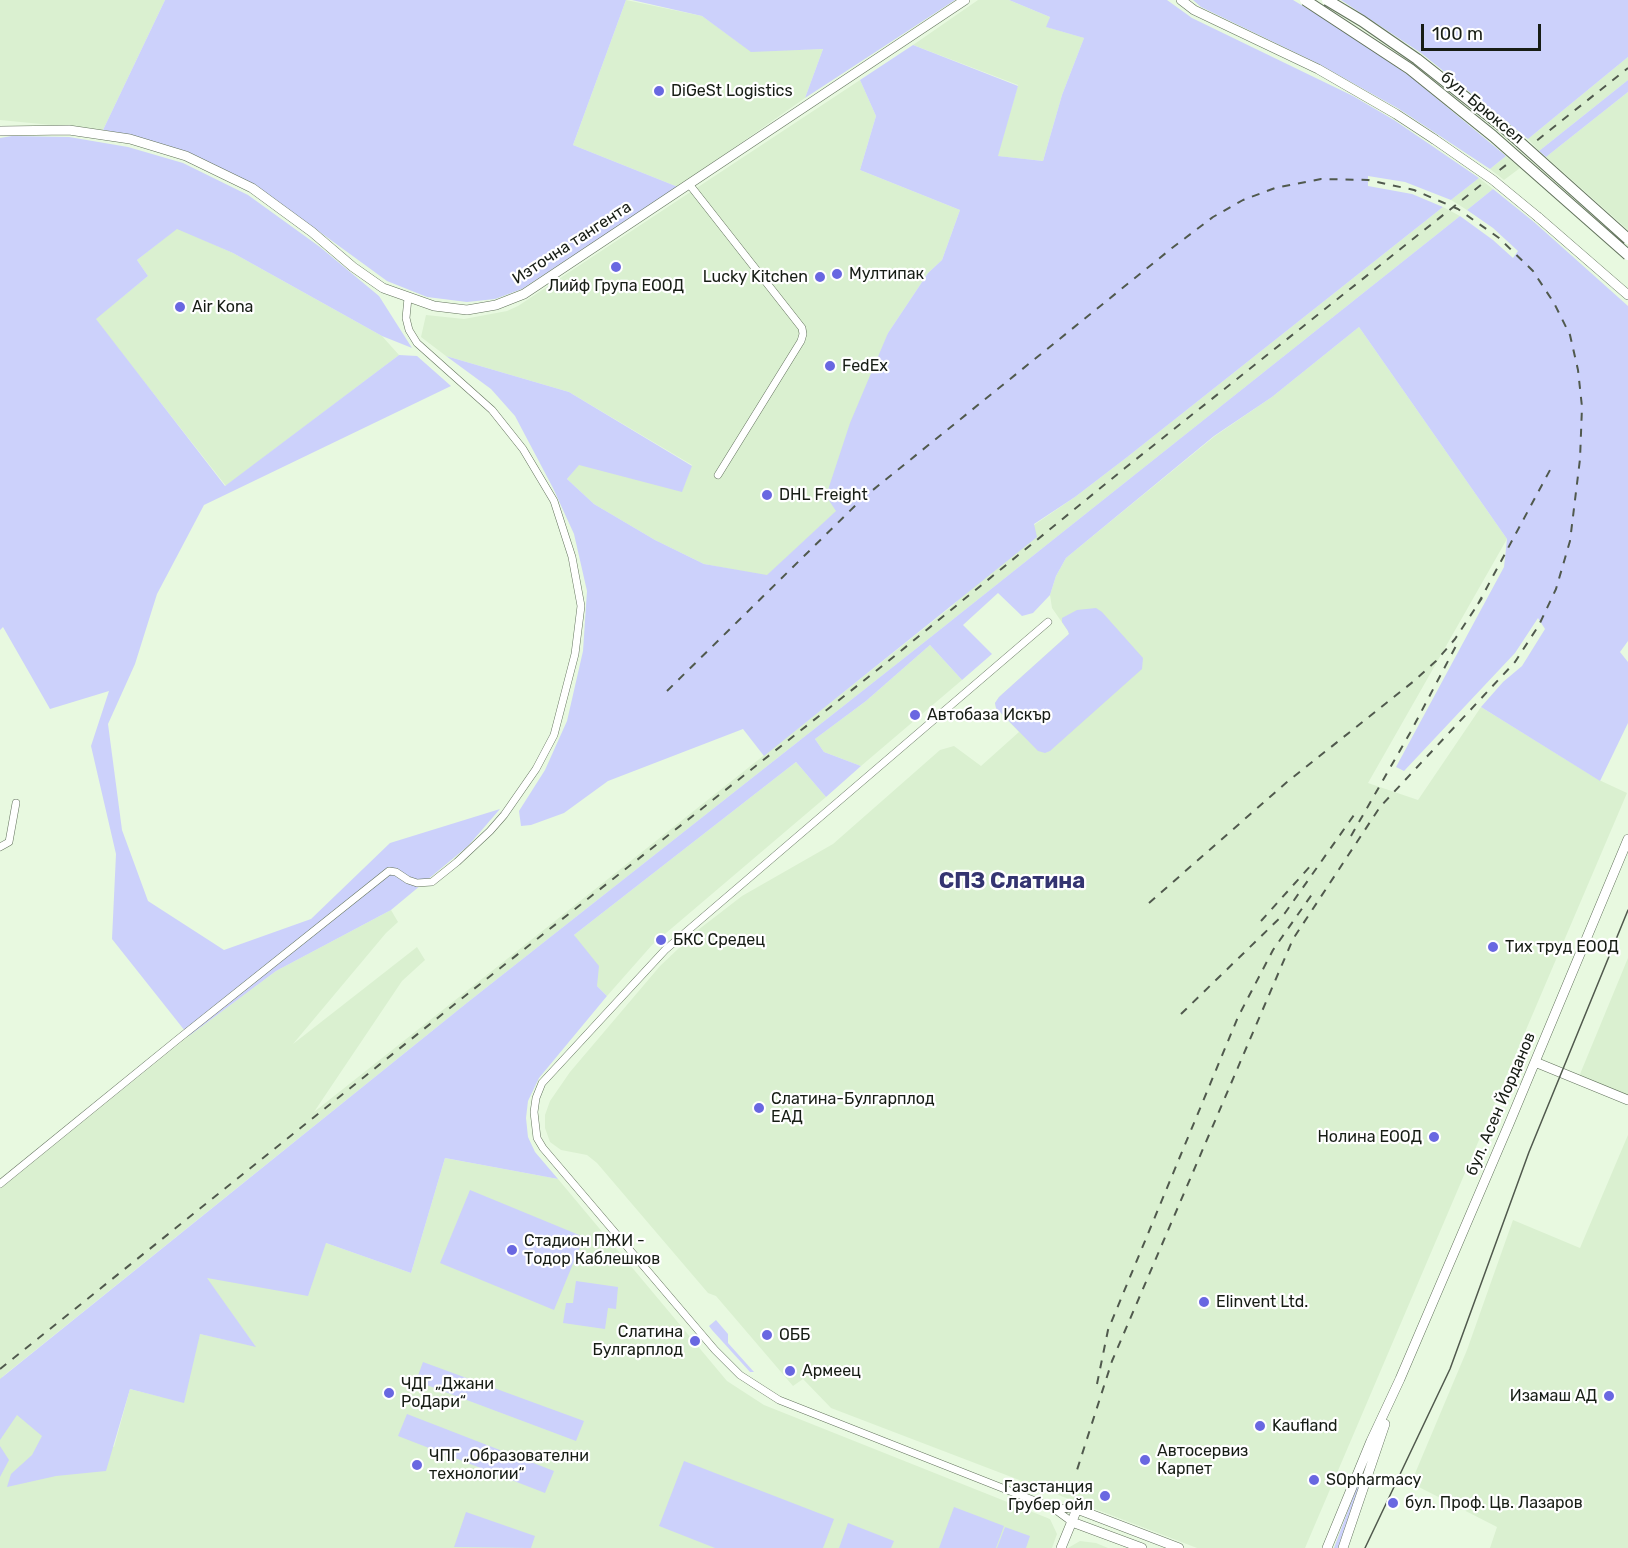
<!DOCTYPE html>
<meta charset="utf-8">
<style>
body{margin:0}
#map{position:relative;width:1628px;height:1548px;overflow:hidden;background:#e8f9e0;font-family:Rubik,sans-serif}
canvas{display:block}
.scale{position:absolute;left:1421px;top:24px;width:120px;height:27px;box-sizing:border-box;border:3px solid #171d15;border-top:0;padding-left:8px;font-size:18px;line-height:21px;white-space:nowrap;color:#171d15;-webkit-text-stroke:4px #fff;paint-order:stroke}
</style>
<div id="map">
<canvas width="1628" height="1548"></canvas>
<div class="scale">100 m</div>
</div>
<script>
const ctx = document.querySelector('canvas').getContext('2d');
ctx.lineJoin = 'round';
function paint(path, color) {
  ctx.fillStyle = color;
  ctx.fill(path, 'evenodd');
}
function poly(rows) {
  const path = new Path2D();
  for (const r of rows) {
    path.moveTo(r[0], r[1]);
    for (let i = 2; i < r.length; i += 2) path.lineTo(r[i], r[i + 1]);
  }
  return path;
}
function trace(path, color, width, dash) {
  ctx.strokeStyle = color;
  ctx.lineWidth = width;
  ctx.lineCap = dash ? 'butt' : 'round';
  ctx.setLineDash(dash || []);
  ctx.stroke(path);
}
function write(font, color, halo, rows, align = 'center') {
  ctx.font = font + ' Rubik,sans-serif';
  ctx.lineWidth = 4.5;
  ctx.setLineDash([]);
  ctx.textBaseline = 'middle';
  ctx.strokeStyle = halo;
  ctx.fillStyle = color;
  for (const [text, x, y, turn = 0] of rows) {
    ctx.save();
    ctx.translate(x, y);
    ctx.rotate((+turn || 0) * Math.PI / 180);
    ctx.textAlign = isNaN(turn) ? turn : align;
    if (halo) ctx.strokeText(text, 0, 0);
    ctx.fillText(text, 0, 0);
    ctx.restore();
  }
}
paint(poly([
 [0,0,165,0,103,130,0,120],
 [626,0,702,16,751,51,823,49,805,98,678,187,573,145],
 [978,0,1009,0,1050,17,1047,27,1084,38,1062,95,1043,161,997,156,1018,85,913,45],
 [1628,57,1628,80,1539,151,1528,139],
 [860,80,876,116,860,170,960,210,942,260,928,273,888,333,837,511,767,576,704,564,655,540,594,504,567,479,579,464,682,491,692,465,569,392,446,356,421,337,426,315,464,319,507,311,518,306],
 [1628,92,1628,230,1546,157],
 [1506,156,1520,168,1504,180,1490,169],
 [1479,178,1493,189,1467,210,1451,200],
 [1443,207,1460,216,927,640,468,1002,2,1377,114,1447,130,1389,162,1397,200,1334,255,1346,206,1278,326,1243,411,1273,445,1158,558,1179,727,1381,764,1405,1050,1519,1057,1534,1052,1548,0,1548,0,1189,189,1036,276,971,391,910,398,922,386,933,293,1044,417,947,425,960,402,981,314,1112,951,607,1034,525,1075,497,1126,458],
 [177,228,233,253,382,336,399,355,226,486,95,319,148,276,137,260],
 [1359,327,1507,539,1368,783,1418,800,1481,707,1599,780,1627,793,1305,1548,1197,1548,831,1408,803,1379,793,1386,716,1296,708,1293,597,1163,587,1155,561,1150,550,1142,545,1128,545,1115,550,1101,570,1072,660,966,698,930,742,896,833,844,940,750,954,746,981,766,1019,732,996,708,995,703,999,697,1069,634,1068,631,1052,608,1050,595,1056,576,1066,558,1215,436,1272,397],
 [930,645,962,680,861,766,824,752,815,739,866,701],
 [796,762,826,797,652,945,607,996,597,986,574,935],
 [1628,958,1628,1100,1578,1079],
 [1628,1135,1628,1548,1490,1548,1497,1527,1411,1483,1467,1350,1513,1220,1580,1248],
 [1080,1541,1096,1543,1108,1548,1068,1548]
]), '#daf0d0');
paint(poly([
 [165,0,626,0,573,145,678,187,522,289,495,299,467,302,427,297,387,281,254,184,131,135,103,130],
 [632,0,955,0,805,98,823,49,751,52,702,16],
 [1009,0,1167,0,1192,18,1353,96,1394,120,1479,178,1451,200,1405,182,1368,176,1368,186,1412,194,1443,207,1126,458,1075,497,1034,524,1037,537,764,756,743,729,608,781,564,813,531,825,521,826,519,811,545,770,567,721,583,651,587,591,574,534,553,488,515,416,491,389,446,356,569,392,692,466,682,492,579,465,567,479,594,504,655,540,704,564,767,575,836,511,826,496,850,423,888,333,928,273,942,260,960,210,860,170,876,116,860,80,913,45,1018,86,998,156,1043,161,1062,95,1084,38,1046,27,1050,17],
 [1193,0,1293,0,1343,30,1411,77,1506,156,1490,169,1399,109,1319,64,1201,7],
 [1341,0,1628,0,1628,57,1528,139,1421,53],
 [1628,80,1628,92,1546,157,1539,151],
 [12,136,69,137,128,147,183,163,248,195,320,247,379,296,412,348,382,336,233,253,177,229,137,260,148,276,96,319,225,486,399,355,417,356,451,386,204,505,157,594,135,664,108,724,122,830,148,901,224,950,311,919,390,843,500,809,468,846,391,910,276,971,189,1036,112,939,116,854,91,746,109,691,50,709,3,627,0,630,0,138],
 [1493,189,1534,222,1628,306,1628,641,1620,652,1628,662,1628,723,1600,781,1481,707,1503,682,1522,666,1545,629,1538,618,1515,653,1404,771,1396,767,1504,567,1507,539,1359,327,1272,397,1214,436,1066,558,1056,576,1050,595,1033,613,1022,616,998,593,963,625,992,654,962,680,930,645,866,701,815,739,824,752,861,766,826,797,796,762,574,935,599,966,597,986,607,996,539,1078,528,1101,526,1118,528,1137,535,1152,558,1179,445,1158,411,1273,326,1243,308,1296,207,1278,256,1347,200,1334,184,1403,130,1389,106,1471,56,1476,7,1487,11,1474,32,1455,42,1436,17,1415,0,1440,0,1379,468,1002,927,640,1460,216,1493,240,1513,258,1518,251,1493,228,1467,210],
 [1096,608,1102,612,1143,658,1142,669,1050,751,1045,753,1038,751,996,708,995,703,999,697,1069,634,1068,631,1062,622,1062,618,1077,610],
 [470,1190,584,1237,554,1310,440,1263],
 [576,1281,618,1287,616,1309,608,1308,605,1329,563,1323,566,1303,573,1303],
 [716,1320,728,1334,728,1343,754,1372,750,1372,712,1330,709,1326],
 [423,1362,584,1421,576,1441,416,1381],
 [407,1414,554,1471,545,1493,398,1436],
 [0,1446,9,1460,0,1477],
 [1369,1455,1367,1467,1338,1548,1334,1548],
 [684,1461,834,1519,823,1548,715,1548,659,1526],
 [954,1507,1004,1526,996,1548,939,1548],
 [466,1512,535,1536,531,1548,454,1547],
 [848,1523,894,1541,891,1548,839,1548],
 [1005,1527,1030,1536,1026,1548,997,1548]
]), '#ccd1fb');
const street = poly([
 [689,184,802,328,803,334,801,341,718,475],
 [1048,622,665,950,542,1083,536,1098,534,1112,537,1138,543,1148,715,1350,740,1375,779,1400,1053,1508,1072,1522],
 [0,847,9,842,16,803],
 [0,1184,177,1040,389,871,396,872,408,880,417,883,432,882,457,862,490,831,504,815,536,769,554,735,575,654,581,606,572,557,554,501,523,449,492,410,417,343,409,330,406,318,408,298],
 [1053,1508,1077,1509]
]);
const secondary = poly([
 [1181,0,1194,10,1318,69,1396,114,1434,139],
 [0,131,69,130,130,139,186,156,252,188,312,232,353,267,383,288,434,306,467,310,496,305,524,294,965,0],
 [1538,217,1628,295],
 [1535,1062,1628,1100],
 [1072,1522,1142,1548],
 [1061,1548,1077,1509,1179,1548],
 [1327,1548,1371,1441,1400,1379,1509,1124,1628,839],
 [1343,1548,1385,1424]
]);
trace(street, '#63735d', 8);
trace(secondary, '#63735d', 10);
trace(street, '#fff', 7);
trace(secondary, '#fff', 9);
trace(poly([
 [1365,1548,1450,1369,1529,1152,1628,910]
]), '#50594d', 1.5);
trace(poly([
 [1478,604,1550,470],
 [667,691,863,498,1172,248,1213,217,1243,200,1275,188,1321,179,1368,180,1414,190,1458,209,1499,238,1533,271,1554,303,1570,335,1578,370,1582,407,1580,459,1570,541,1556,589,1539,625,1515,662,1380,807,1293,939,1112,1361,1077,1470],
 [1351,836,1410,733,1457,644],
 [1149,903,1287,782,1414,681,1436,661,1455,639,1482,598],
 [1261,921,1313,863],
 [1181,1014,1285,913,1354,815],
 [0,1369,465,996,886,663,1125,468,1628,68],
 [1097,1384,1108,1330,1238,1017,1273,950,1315,890]
]), '#50594d', 2, [8, 8]);
const secondaryBridge = poly([
 [1434,139,1493,180,1538,217]
]);
const primaryBridge = poly([
 [1305,0,1410,69,1493,136,1628,255],
 [1327,0,1362,21,1417,59,1503,127,1628,239]
]);
trace(secondaryBridge, '#63735d', 10, []);
trace(primaryBridge, '#63735d', 12, []);
trace(secondaryBridge, '#fff', 9);
trace(primaryBridge, '#fff', 10);
for (const [x, y, r, color] of [
 [659,91,6,"#6967e1"],
 [616,267,6,"#6967e1"],
 [837,274,6,"#6967e1"],
 [820,277,6,"#6967e1"],
 [180,307,6,"#6967e1"],
 [830,366,6,"#6967e1"],
 [767,495,6,"#6967e1"],
 [915,715,6,"#6967e1"],
 [661,940,6,"#6967e1"],
 [1493,947,6,"#6967e1"],
 [759,1108,6,"#6967e1"],
 [1434,1137,6,"#6967e1"],
 [512,1250,6,"#6967e1"],
 [1204,1302,6,"#6967e1"],
 [767,1335,6,"#6967e1"],
 [695,1341,6,"#6967e1"],
 [790,1371,6,"#6967e1"],
 [389,1393,6,"#6967e1"],
 [1609,1396,6,"#6967e1"],
 [1260,1426,6,"#6967e1"],
 [1145,1460,6,"#6967e1"],
 [417,1465,6,"#6967e1"],
 [1314,1480,6,"#6967e1"],
 [1105,1496,6,"#6967e1"],
 [1393,1503,6,"#6967e1"]
]) {
  const dot = new Path2D();
  dot.arc(x, y, r, 0, 2 * Math.PI);
  ctx.fillStyle = color;
  ctx.fill(dot);
  trace(dot, '#fff', 2);
}
write('16px', '#171d15', '#fff', [
 ["DiGeSt Logistics",671,91],
 ["Мултипак",849,274],
 ["Lucky Kitchen",808,277,"right"],
 ["Лийф Група ЕООД",616,286,"center"],
 ["Air Kona",192,307],
 ["FedEx",842,366],
 ["DHL Freight",779,495],
 ["Автобаза Искър",927,715],
 ["БКС Средец",673,940],
 ["Тих труд ЕООД",1505,947],
 ["Слатина-Булгарплод",771,1099],
 ["ЕАД",771,1117],
 ["Нолина ЕООД",1422,1137,"right"],
 ["Стадион ПЖИ -",524,1241],
 ["Тодор Каблешков",524,1259],
 ["Elinvent Ltd.",1216,1302],
 ["Слатина",683,1332,"right"],
 ["Булгарплод",683,1350,"right"],
 ["ОББ",779,1335],
 ["Армеец",802,1371],
 ["ЧДГ „Джани",401,1384],
 ["РоДари“",401,1402],
 ["Изамаш АД",1597,1396,"right"],
 ["Kaufland",1272,1426],
 ["Автосервиз",1157,1451],
 ["Карпет",1157,1469],
 ["ЧПГ „Образователни",429,1456],
 ["технологии“",429,1474],
 ["SOpharmacy",1326,1480],
 ["Газстанция",1093,1487,"right"],
 ["Грубер ойл",1093,1505,"right"],
 ["бул. Проф. Цв. Лазаров",1405,1503]
], 'left');
write('16px', '#171d15', '#fff', [
 ["бул. Брюксел",1482,108,40],
 ["Източна тангента",572,243,-33],
 ["бул. Асен Йорданов",1501,1104,-67]
]);
write('bold 22px', '#343470', '#fff', [
 ["СПЗ Слатина",1012,882]
]);
</script>
